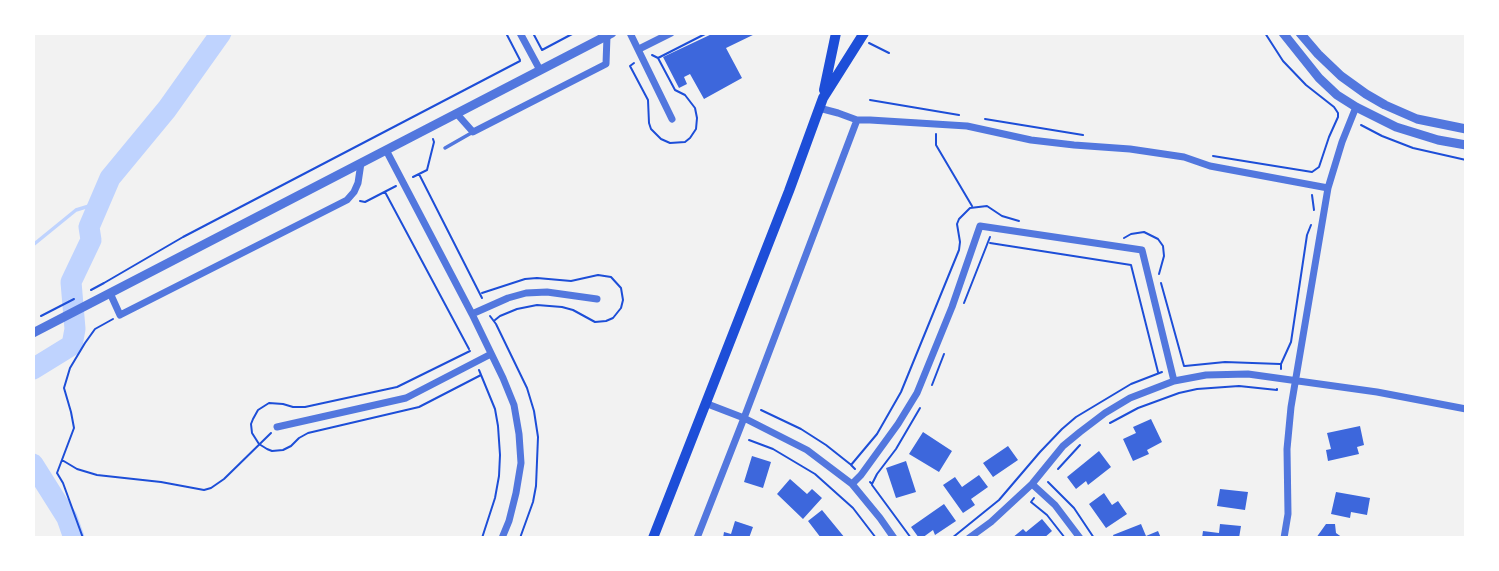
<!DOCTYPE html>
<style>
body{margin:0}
#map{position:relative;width:1499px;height:571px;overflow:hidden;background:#f2f2f2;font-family:"Nunito Sans",sans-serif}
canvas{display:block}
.frame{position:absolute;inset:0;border:35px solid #fff;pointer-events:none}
</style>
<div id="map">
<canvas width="1499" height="571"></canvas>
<div class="frame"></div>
</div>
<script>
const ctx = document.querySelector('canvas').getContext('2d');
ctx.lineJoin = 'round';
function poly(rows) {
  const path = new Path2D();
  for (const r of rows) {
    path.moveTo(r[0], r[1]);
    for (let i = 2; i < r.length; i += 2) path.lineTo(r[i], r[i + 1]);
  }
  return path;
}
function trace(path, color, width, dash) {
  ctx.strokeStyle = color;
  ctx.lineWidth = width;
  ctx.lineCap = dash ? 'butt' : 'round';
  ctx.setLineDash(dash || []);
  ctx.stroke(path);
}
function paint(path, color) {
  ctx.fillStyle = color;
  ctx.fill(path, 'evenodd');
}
trace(poly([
 [33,245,76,210,99,203]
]), '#bfd3fe', 3.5);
trace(poly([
 [33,369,72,345,75,329,71,282,91,240,89,227,110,178,167,109,221,33],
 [33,464,67,518,74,538]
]), '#bfd3fe', 21);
paint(poly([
 [714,33,757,33,726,48,742,78,704,99,690,74,684,77,687,84,679,88,663,57],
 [1151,419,1162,442,1147,450,1149,454,1133,461,1123,439,1136,433,1133,427],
 [1360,426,1364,445,1357,447,1359,454,1328,461,1326,450,1331,449,1327,433],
 [923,432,952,451,939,472,909,454],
 [1008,446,1018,460,993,477,983,463],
 [1099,451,1111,467,1088,485,1086,481,1076,489,1067,477],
 [752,456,771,462,763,488,744,482],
 [906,461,916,492,896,498,886,468],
 [979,475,988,487,971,499,975,505,963,513,943,485,955,477,962,487],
 [790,479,807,494,812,489,822,498,803,519,777,494],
 [1220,489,1248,492,1245,510,1217,506],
 [1336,492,1370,498,1367,515,1351,512,1350,518,1331,514],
 [1104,493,1112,505,1118,501,1127,514,1106,528,1089,504],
 [944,504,956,521,935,535,933,530,922,538,919,538,911,527],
 [822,510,845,538,821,538,808,521],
 [1042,519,1052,531,1044,538,1012,538,1023,529,1026,532],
 [735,521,753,527,749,538,723,538,724,532,731,534],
 [1141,524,1146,536,1158,531,1161,538,1114,538,1113,535],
 [1220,524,1241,526,1239,538,1202,538,1203,531,1219,533],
 [1326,524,1335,524,1336,533,1343,538,1316,538]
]), '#3d67dc');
trace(poly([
 [506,33,520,60],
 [533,33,542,50,574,33],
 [869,43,889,53],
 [652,55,658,58,707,33],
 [634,63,630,66,648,100,649,123,651,129,661,139,670,143,685,142,690,138,696,129,697,118,695,108,685,95,675,90,658,58],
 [870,100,959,115],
 [985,119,1083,135],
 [1361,125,1382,136,1413,148,1466,160],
 [936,134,936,145,972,206],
 [1213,156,1312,172,1319,167,1329,137,1338,117,1338,113,1334,107,1306,85,1283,61,1265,33],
 [419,174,482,298],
 [413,177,427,170,434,142,433,139],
 [385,192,469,349],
 [1312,195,1314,210],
 [360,201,365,202,396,186],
 [1124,238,1131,234,1144,232,1158,239,1163,246,1164,256,1159,274],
 [990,243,1131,265,1158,372],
 [104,283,183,237,520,61],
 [1161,283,1184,366],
 [91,290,104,283],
 [482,293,525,279,537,278,571,281,598,275,611,277,621,288,623,300,621,308,613,318,606,321,595,322,573,310,562,307,537,305,517,309,500,316,495,320],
 [964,303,990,237],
 [41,316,74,299],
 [490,316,496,324,527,388,534,411,538,437,536,486,533,502,520,538],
 [470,351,397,387,305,407,293,407,283,404,269,403,258,410,253,419,251,424,252,433,259,444,267,449,272,451,283,450,291,446,299,438,308,433,419,407,481,375],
 [1185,366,1225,362,1280,364],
 [1281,369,1281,364,1291,342,1307,235,1311,225],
 [479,370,495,409,498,426,500,455,499,476,495,498,482,538],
 [932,385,944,354],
 [761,410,801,429,826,445,850,464],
 [1110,423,1138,408,1179,393,1197,389,1239,386,1277,390,1277,389],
 [749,440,773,449,815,474,853,508,876,538],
 [62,460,77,469,97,475,161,482,204,490,211,488,224,479,271,433],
 [855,469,851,465,877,434,901,392,959,250,960,242,957,224,959,219,970,208,987,206,1002,216,1019,221],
 [1058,469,1080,445],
 [870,482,872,484,877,474,896,449,920,408],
 [1048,482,1074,508,1094,538],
 [872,485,911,538],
 [1034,498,1031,502,1047,515,1065,538],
 [83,538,63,483,57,473,74,428,71,412,64,388,70,368,85,343,95,329,113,319],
 [952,538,999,500,1040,452,1062,429,1076,417,1131,384,1162,372]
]), '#1d4ed8', 2);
trace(poly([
 [445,148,473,132]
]), '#5277de', 3.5);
trace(poly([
 [520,33,540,70],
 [630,33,672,119],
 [639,49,671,33],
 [819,108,838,113,857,120,870,120,967,126,1031,140,1074,145,1130,149,1184,157,1210,166,1328,188],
 [457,114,473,132,606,64,607,36],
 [386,150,472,314,503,378,514,405,519,434,521,463,516,493,509,521,502,538],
 [110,293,120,315,347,200,354,192,358,183,361,163],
 [472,314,508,298,526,293,547,292,597,299],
 [705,403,744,418,807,450,852,484,880,518,894,538],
 [277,427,406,398,491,354],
 [852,484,861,475,898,424,917,393,952,307,980,226,1142,250,1174,381],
 [1032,484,1055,505,1080,538],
 [697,538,744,418,857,120],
 [969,538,991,522,1032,484,1063,446,1080,432,1105,413,1130,398,1174,381,1206,375,1248,374,1377,392,1466,409],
 [1284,538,1288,514,1287,449,1291,407,1328,188,1342,142,1356,107]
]), '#5277de', 7);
trace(poly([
 [1283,33,1319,78,1337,95,1356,107,1396,127,1438,140,1466,145],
 [1300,33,1318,54,1341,76,1366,94,1385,105,1417,119,1466,129],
 [33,333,612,33]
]), '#5277de', 9);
trace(poly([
 [824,90,836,33],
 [653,538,789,191,823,98,864,33]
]), '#1d4ed8', 10);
</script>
